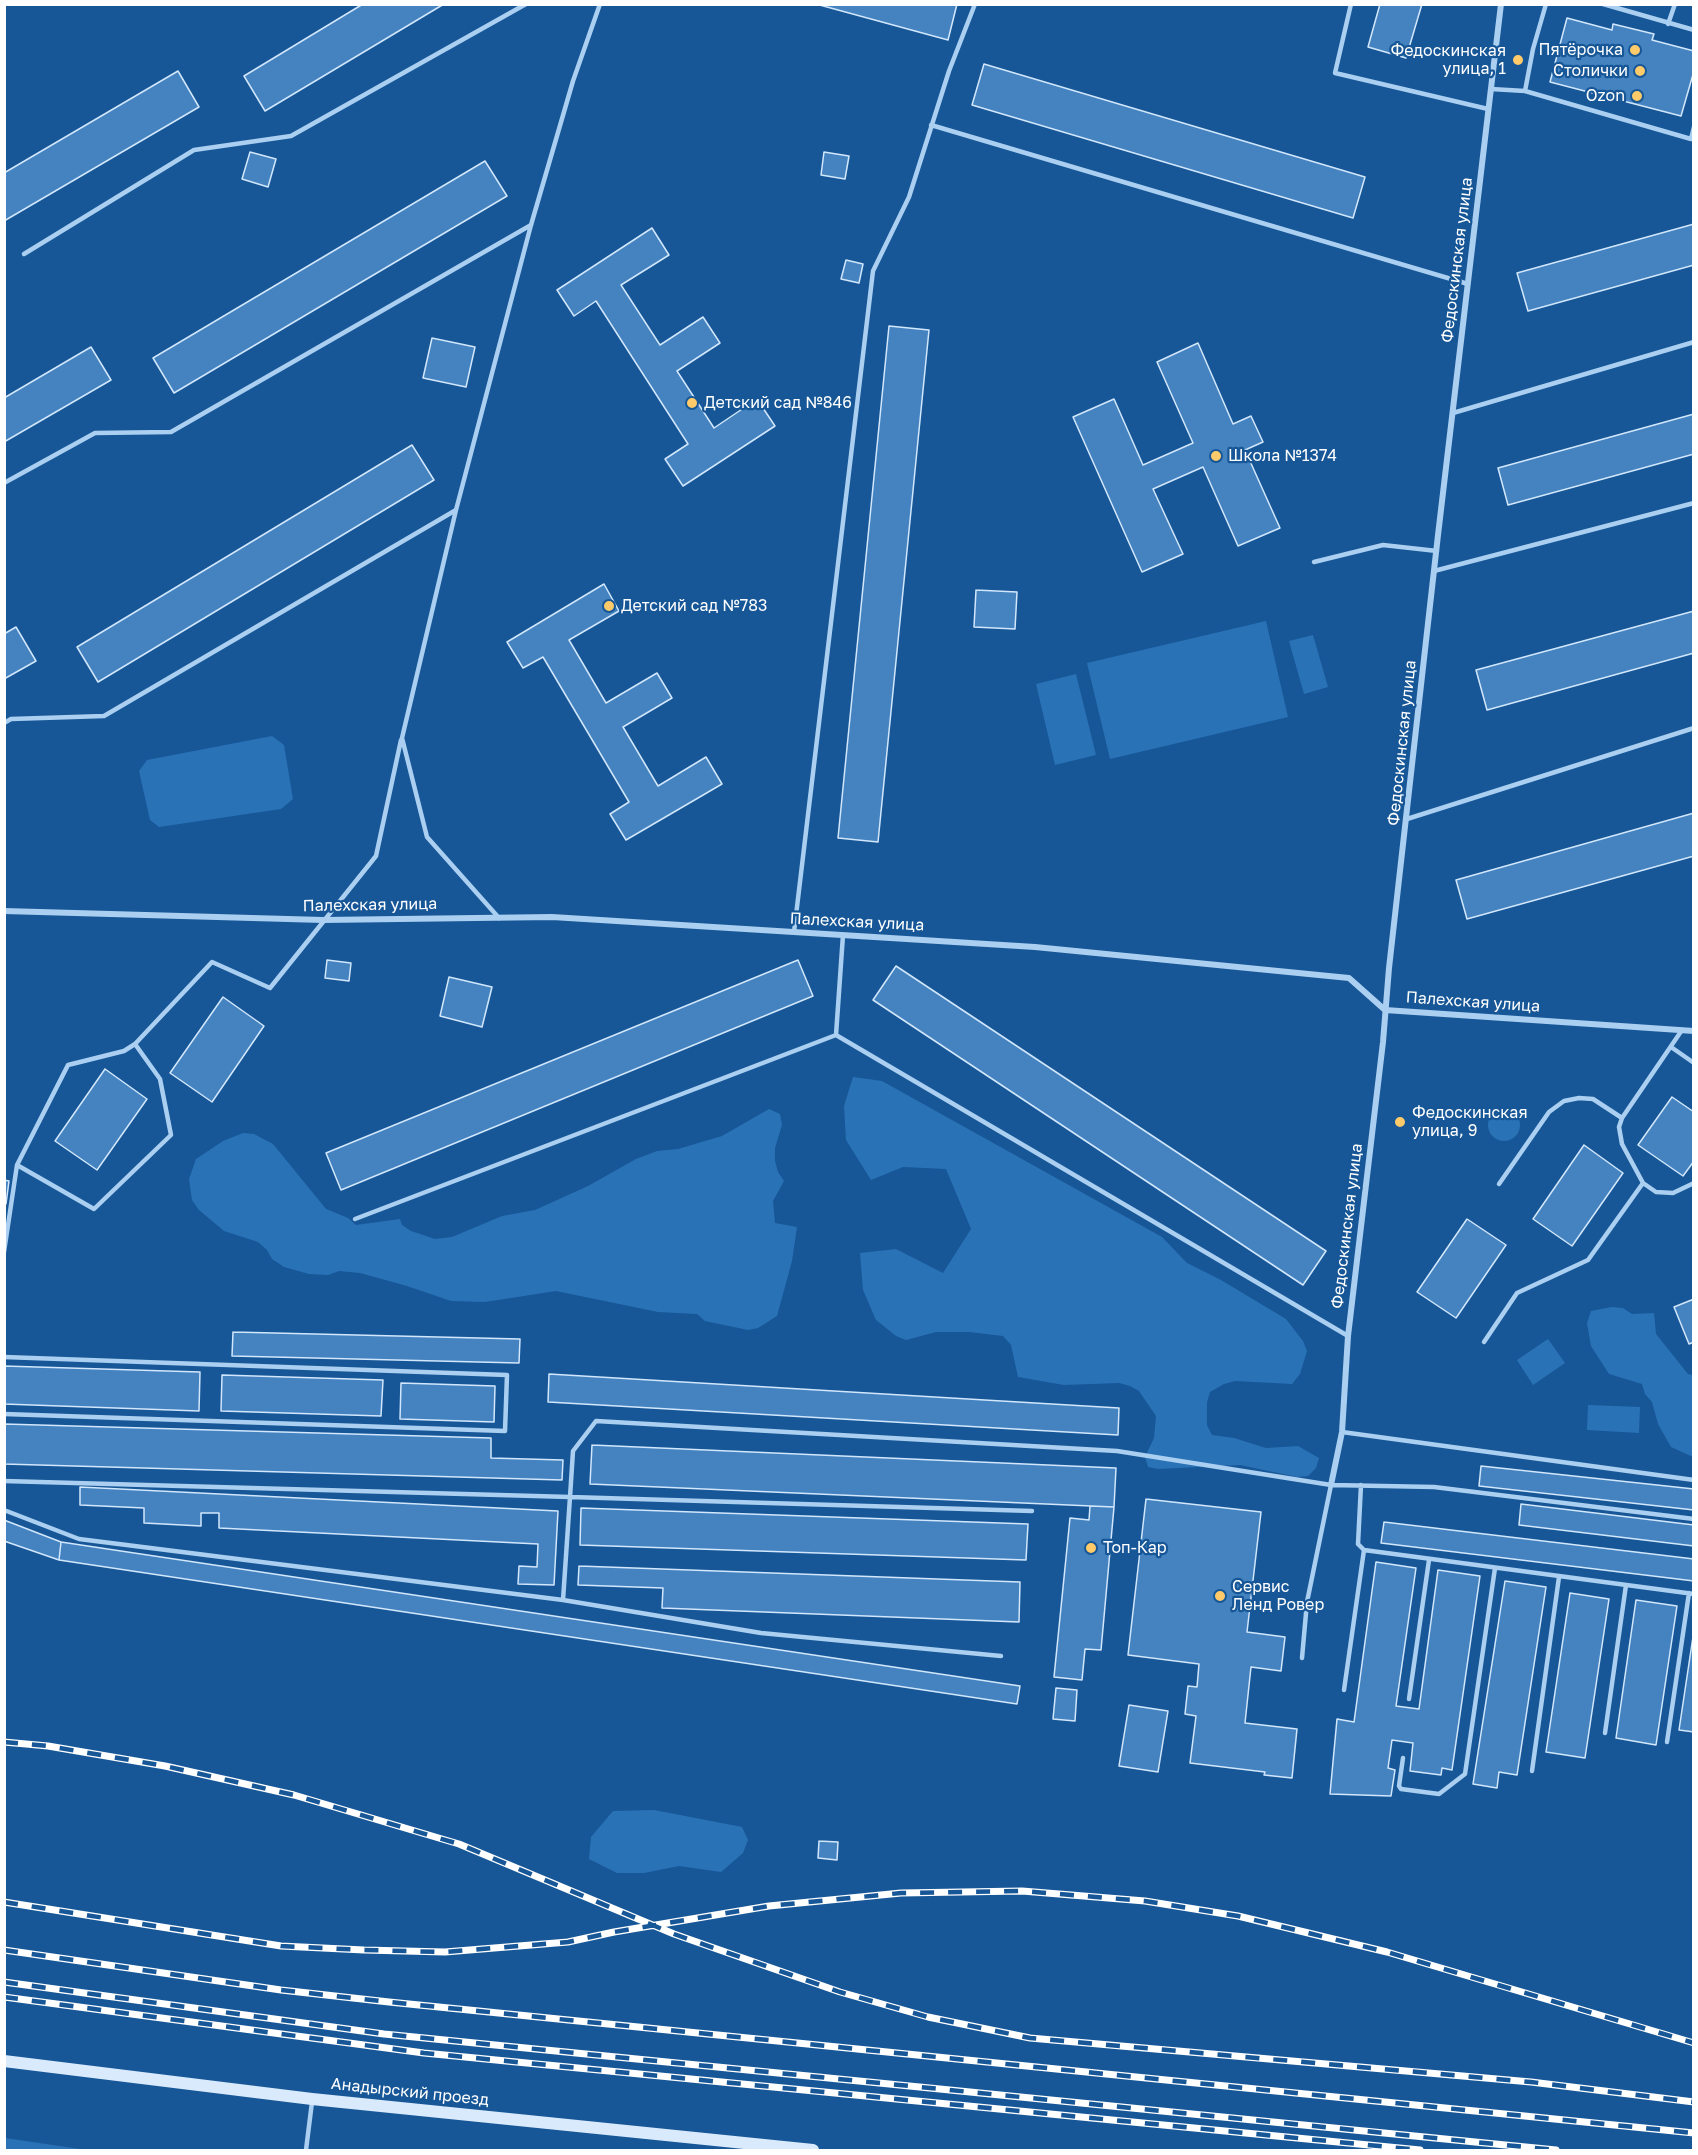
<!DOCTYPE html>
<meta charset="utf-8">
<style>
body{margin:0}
#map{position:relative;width:1698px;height:2155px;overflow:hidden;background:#175797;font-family:"Golos Text",sans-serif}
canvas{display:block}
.frame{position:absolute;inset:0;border:6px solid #fff;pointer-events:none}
</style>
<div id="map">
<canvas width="1698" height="2155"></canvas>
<div class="frame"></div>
</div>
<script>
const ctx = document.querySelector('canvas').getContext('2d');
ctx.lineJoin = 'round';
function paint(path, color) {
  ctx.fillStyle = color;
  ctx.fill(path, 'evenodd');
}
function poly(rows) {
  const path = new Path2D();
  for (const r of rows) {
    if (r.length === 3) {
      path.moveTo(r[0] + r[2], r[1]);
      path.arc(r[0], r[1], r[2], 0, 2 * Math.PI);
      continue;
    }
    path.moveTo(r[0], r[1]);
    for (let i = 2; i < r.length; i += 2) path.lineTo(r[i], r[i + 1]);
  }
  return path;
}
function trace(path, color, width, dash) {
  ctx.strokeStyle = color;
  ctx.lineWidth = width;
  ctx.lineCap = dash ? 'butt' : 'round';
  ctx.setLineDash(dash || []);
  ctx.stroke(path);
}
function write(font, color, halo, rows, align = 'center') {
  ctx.font = font + ' "Golos Text",sans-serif';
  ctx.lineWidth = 4.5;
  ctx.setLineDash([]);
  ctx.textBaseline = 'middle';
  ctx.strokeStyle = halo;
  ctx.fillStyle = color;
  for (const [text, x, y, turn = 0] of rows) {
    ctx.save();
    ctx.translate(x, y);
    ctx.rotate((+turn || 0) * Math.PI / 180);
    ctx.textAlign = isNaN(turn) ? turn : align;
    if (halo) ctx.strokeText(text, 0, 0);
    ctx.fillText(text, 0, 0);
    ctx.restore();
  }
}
paint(poly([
 [1266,621,1288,717,1110,759,1087,663],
 [1313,635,1328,687,1304,694,1289,641],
 [1076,674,1096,755,1055,765,1036,684],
 [272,736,284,745,293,799,281,809,159,827,150,820,139,771,147,760],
 [853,1077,882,1081,1162,1237,1187,1263,1221,1280,1286,1319,1303,1341,1307,1351,1300,1374,1292,1384,1235,1381,1224,1384,1210,1392,1207,1402,1207,1425,1212,1435,1234,1438,1266,1448,1298,1446,1319,1458,1316,1468,1308,1476,1297,1477,1240,1465,1158,1469,1148,1467,1145,1457,1154,1438,1156,1416,1139,1391,1130,1386,1119,1383,1064,1385,1018,1377,1011,1345,1003,1336,969,1332,936,1332,906,1340,896,1336,876,1320,863,1290,860,1253,896,1249,943,1273,971,1229,946,1169,903,1167,871,1180,846,1140,844,1106],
 [769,1109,780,1114,782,1125,775,1148,775,1161,778,1172,784,1181,773,1201,775,1223,797,1227,792,1261,777,1316,758,1328,748,1330,705,1321,697,1314,658,1312,556,1291,485,1302,451,1301,407,1286,360,1273,339,1271,328,1275,309,1274,284,1267,272,1259,267,1250,258,1242,224,1231,199,1210,192,1200,189,1179,196,1159,223,1141,243,1133,254,1134,273,1144,326,1209,348,1218,356,1225,400,1219,402,1225,411,1231,435,1239,452,1237,502,1216,535,1210,588,1186,636,1159,657,1151,678,1149,722,1136],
 [1504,1125,16],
 [1612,1307,1623,1308,1632,1314,1654,1313,1656,1334,1688,1374,1693,1375,1693,1457,1671,1447,1658,1424,1652,1402,1645,1394,1642,1384,1609,1374,1591,1346,1587,1323,1591,1311],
 [1548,1339,1565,1363,1533,1385,1517,1360],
 [1588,1405,1640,1407,1639,1433,1587,1430],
 [654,1810,742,1827,748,1840,743,1853,721,1872,679,1866,644,1873,617,1873,589,1859,591,1837,613,1811],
 [4,2138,5,2138,87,2150,5,2150]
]), '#2a72b6');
const building = poly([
 [363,4,444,4,265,111,244,76,363,4],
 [816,4,957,4,948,40,816,4],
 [1380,4,1422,4,1406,58,1368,47,1380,4],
 [1567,18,1612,30,1613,24,1654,34,1652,40,1694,51,1694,71,1681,116,1550,82,1567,18],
 [984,64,1365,177,1353,218,972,105,984,64],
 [178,71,199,107,4,221,4,173,178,71],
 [250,152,276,159,268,187,242,179,250,152],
 [824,152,849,156,845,179,821,175,824,152],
 [485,161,507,196,174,393,153,358,485,161],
 [1694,224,1694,265,1528,311,1517,273,1694,224],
 [652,228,669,255,621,285,660,345,703,317,720,343,677,371,714,428,757,399,775,426,683,486,665,459,688,444,596,301,574,316,557,290,652,228],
 [846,260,863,264,859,283,841,279,846,260],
 [889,326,929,330,878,842,838,838,889,326],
 [432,338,475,347,466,387,423,378,432,338],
 [1198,343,1233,424,1251,416,1263,442,1245,450,1280,528,1238,546,1203,467,1153,489,1183,554,1142,572,1073,417,1114,399,1143,465,1193,443,1157,362,1198,343],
 [91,347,111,380,4,442,4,398,91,347],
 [1694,414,1694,454,1508,505,1498,468,1694,414],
 [412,445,434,480,98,682,77,647,412,445],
 [604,584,619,611,569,640,606,703,657,673,672,698,623,727,658,786,706,757,722,784,626,840,610,814,629,802,543,657,523,668,507,642,604,584],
 [976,590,1017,592,1015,629,974,627,976,590],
 [1694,611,1694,653,1487,710,1476,670,1694,611],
 [16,627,36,661,4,679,4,634,16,627],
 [1694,813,1694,856,1467,919,1456,880,1694,813],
 [327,960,351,963,349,981,325,978,327,960],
 [798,960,813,996,341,1190,326,1153,798,960],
 [896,966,1326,1251,1303,1285,873,1000,896,966],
 [449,977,492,987,482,1027,440,1016,449,977],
 [223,997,264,1026,212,1102,170,1073,223,997],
 [105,1069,147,1099,97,1170,55,1141,105,1069],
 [1672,1097,1694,1112,1694,1161,1683,1176,1638,1145,1672,1097],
 [1584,1145,1623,1173,1572,1246,1533,1219,1584,1145],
 [4,1180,9,1181,6,1204,4,1204,4,1180],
 [1467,1219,1506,1245,1456,1318,1417,1292,1467,1219],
 [1694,1299,1694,1342,1689,1344,1674,1307,1694,1299],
 [233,1332,520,1339,519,1363,232,1356,233,1332],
 [4,1366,200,1372,199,1411,4,1404,4,1366],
 [549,1374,1119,1408,1118,1435,548,1402,549,1374],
 [222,1375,383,1380,381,1416,221,1411,222,1375],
 [401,1383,495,1386,494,1422,400,1419,401,1383],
 [4,1424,491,1438,491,1458,563,1460,562,1480,4,1464,4,1424],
 [592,1445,1116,1468,1114,1507,590,1484,592,1445],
 [1481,1466,1694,1489,1694,1510,1479,1486,1481,1466],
 [80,1487,558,1511,554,1585,518,1584,519,1566,537,1567,538,1544,219,1528,219,1513,201,1513,201,1526,144,1523,144,1508,80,1505,80,1487],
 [1146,1499,1261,1512,1247,1632,1285,1637,1281,1671,1251,1667,1245,1723,1297,1729,1292,1778,1264,1775,1265,1772,1190,1763,1196,1716,1185,1714,1188,1686,1197,1687,1199,1664,1128,1655,1146,1499],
 [1521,1504,1694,1525,1694,1546,1519,1525,1521,1504],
 [1090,1506,1114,1507,1101,1650,1085,1649,1082,1680,1054,1677,1070,1518,1089,1520,1090,1506],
 [581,1508,1028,1524,1026,1560,580,1545,581,1508],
 [4,1520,61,1542,59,1560,4,1541,4,1520],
 [1384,1522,1694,1559,1694,1581,1381,1543,1384,1522],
 [61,1542,1020,1686,1017,1704,59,1560,61,1542],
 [1376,1562,1416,1568,1396,1706,1419,1709,1438,1570,1480,1576,1452,1770,1442,1768,1441,1775,1410,1771,1413,1743,1392,1740,1388,1768,1395,1770,1391,1796,1330,1794,1337,1719,1354,1722,1376,1562],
 [579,1566,1020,1582,1019,1622,662,1608,663,1588,578,1585,579,1566],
 [1505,1581,1546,1587,1517,1775,1499,1772,1497,1788,1473,1784,1505,1581],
 [1570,1593,1609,1599,1585,1758,1546,1752,1570,1593],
 [1636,1600,1677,1606,1656,1745,1616,1738,1636,1600],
 [1694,1630,1694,1732,1679,1730,1694,1630],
 [1056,1688,1077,1690,1075,1721,1053,1719,1056,1688],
 [1129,1705,1168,1711,1158,1772,1119,1766,1129,1705],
 [819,1841,838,1842,837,1860,818,1858,819,1841]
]);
paint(building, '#4483c0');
trace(building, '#d2e7fc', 1.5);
trace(poly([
 [1351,4,1335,73,1488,109],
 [1546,4,1533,49,1525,91,1691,139,1694,127],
 [1603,4,1694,30],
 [1668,24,1675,4],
 [1491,89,1525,91],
 [931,125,1468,284],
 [24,254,194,150,291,136,526,4],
 [1453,413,1694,342],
 [4,483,95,433,171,432,531,225],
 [456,510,531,225,573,81,600,4],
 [1314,562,1383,545,1437,551],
 [1434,571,1694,503],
 [4,723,11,719,104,716,456,510,402,738,427,837,499,918],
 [1407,819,1694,728],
 [794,932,873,271,909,197,949,71,975,4],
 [843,935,836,1035,1348,1336],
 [1671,1047,1694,1063],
 [17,1165,94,1209,171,1135,160,1079,135,1044],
 [1643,1183,1656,1192,1673,1193,1694,1183],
 [1499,1184,1549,1112,1564,1101,1579,1098,1593,1099,1622,1118],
 [355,1219,836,1035],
 [4,1252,17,1165,68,1065,124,1051,135,1044,212,962,270,988,376,856,401,740],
 [1484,1342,1517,1293,1588,1260,1643,1183,1622,1144,1619,1127,1622,1118,1682,1030],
 [4,1357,507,1375,505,1431,4,1414],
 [1342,1432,1694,1480],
 [4,1481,570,1497,573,1451,596,1421,1117,1451,1331,1485,1434,1487,1694,1519],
 [1361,1485,1358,1544,1364,1550,1694,1594],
 [4,1510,79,1539,563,1600,570,1497,1032,1511],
 [563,1600,761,1633,1001,1656],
 [1302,1658,1307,1602,1331,1485],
 [1344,1690,1364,1550],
 [1409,1699,1429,1560],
 [1605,1733,1626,1585],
 [1667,1742,1689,1593],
 [1403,1758,1399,1786,1401,1789,1439,1794,1465,1774,1495,1568],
 [1532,1771,1559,1577],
 [306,2150,312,2102]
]), '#aacff1', 4.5);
trace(poly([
 [4,911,323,920,552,917,1035,947,1349,978,1385,1010,1694,1031],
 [1331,1485,1342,1432,1348,1336,1383,1042,1389,968,1438,535,1501,4]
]), '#aacff1', 6);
trace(poly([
 [4,2061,312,2099,813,2150]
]), '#d9eafc', 12);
const rail = poly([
 [4,1742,48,1746,165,1766,294,1795,405,1828,459,1844,674,1934,840,1992,928,2017,1030,2038,1531,2082,1694,2102],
 [4,1902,281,1946,364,1950,445,1952,568,1942,614,1932,769,1906,901,1893,1022,1891,1145,1901,1238,1916,1387,1952,1694,2043],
 [4,1950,281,1990,389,2002,1694,2133],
 [4,1982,384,2034,1556,2150],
 [4,1997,424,2053,1420,2150]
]);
trace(rail, '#fff', 7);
trace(rail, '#175797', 4.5, [14]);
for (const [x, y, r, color] of [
 [1635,50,6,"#ffcb6a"],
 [1518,60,6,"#ffcb6a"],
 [1640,71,6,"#ffcb6a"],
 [1637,96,6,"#ffcb6a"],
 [692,403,6,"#ffcb6a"],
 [1216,456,6,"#ffcb6a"],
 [609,606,6,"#ffcb6a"],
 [1400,1122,6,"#ffcb6a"],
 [1091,1548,6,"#ffcb6a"],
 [1220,1596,6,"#ffcb6a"]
]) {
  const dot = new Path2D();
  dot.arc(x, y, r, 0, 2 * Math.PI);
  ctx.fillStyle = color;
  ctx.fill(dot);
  trace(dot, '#175797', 2);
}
write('16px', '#fff', '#175797', [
 ["Пятёрочка",1623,50,"right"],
 ["Федоскинская",1506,51,"right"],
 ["улица, 1",1506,69,"right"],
 ["Столички",1628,71,"right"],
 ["Ozon",1625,96,"right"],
 ["Детский сад №846",704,403],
 ["Школа №1374",1228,456],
 ["Детский сад №783",621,606],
 ["Федоскинская",1412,1113],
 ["улица, 9",1412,1131],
 ["Топ-Кар",1103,1548],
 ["Сервис",1232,1587],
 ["Ленд Ровер",1232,1605]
], 'left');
write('16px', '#fff', '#175797', [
 ["Федоскинская улица",1457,260,-83],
 ["Федоскинская улица",1402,743,-84],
 ["Палехская улица",370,905,-1],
 ["Палехская улица",857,922,3],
 ["Палехская улица",1473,1002,4],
 ["Федоскинская улица",1347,1226,-83],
 ["Анадырский проезд",410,2092,6]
]);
</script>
